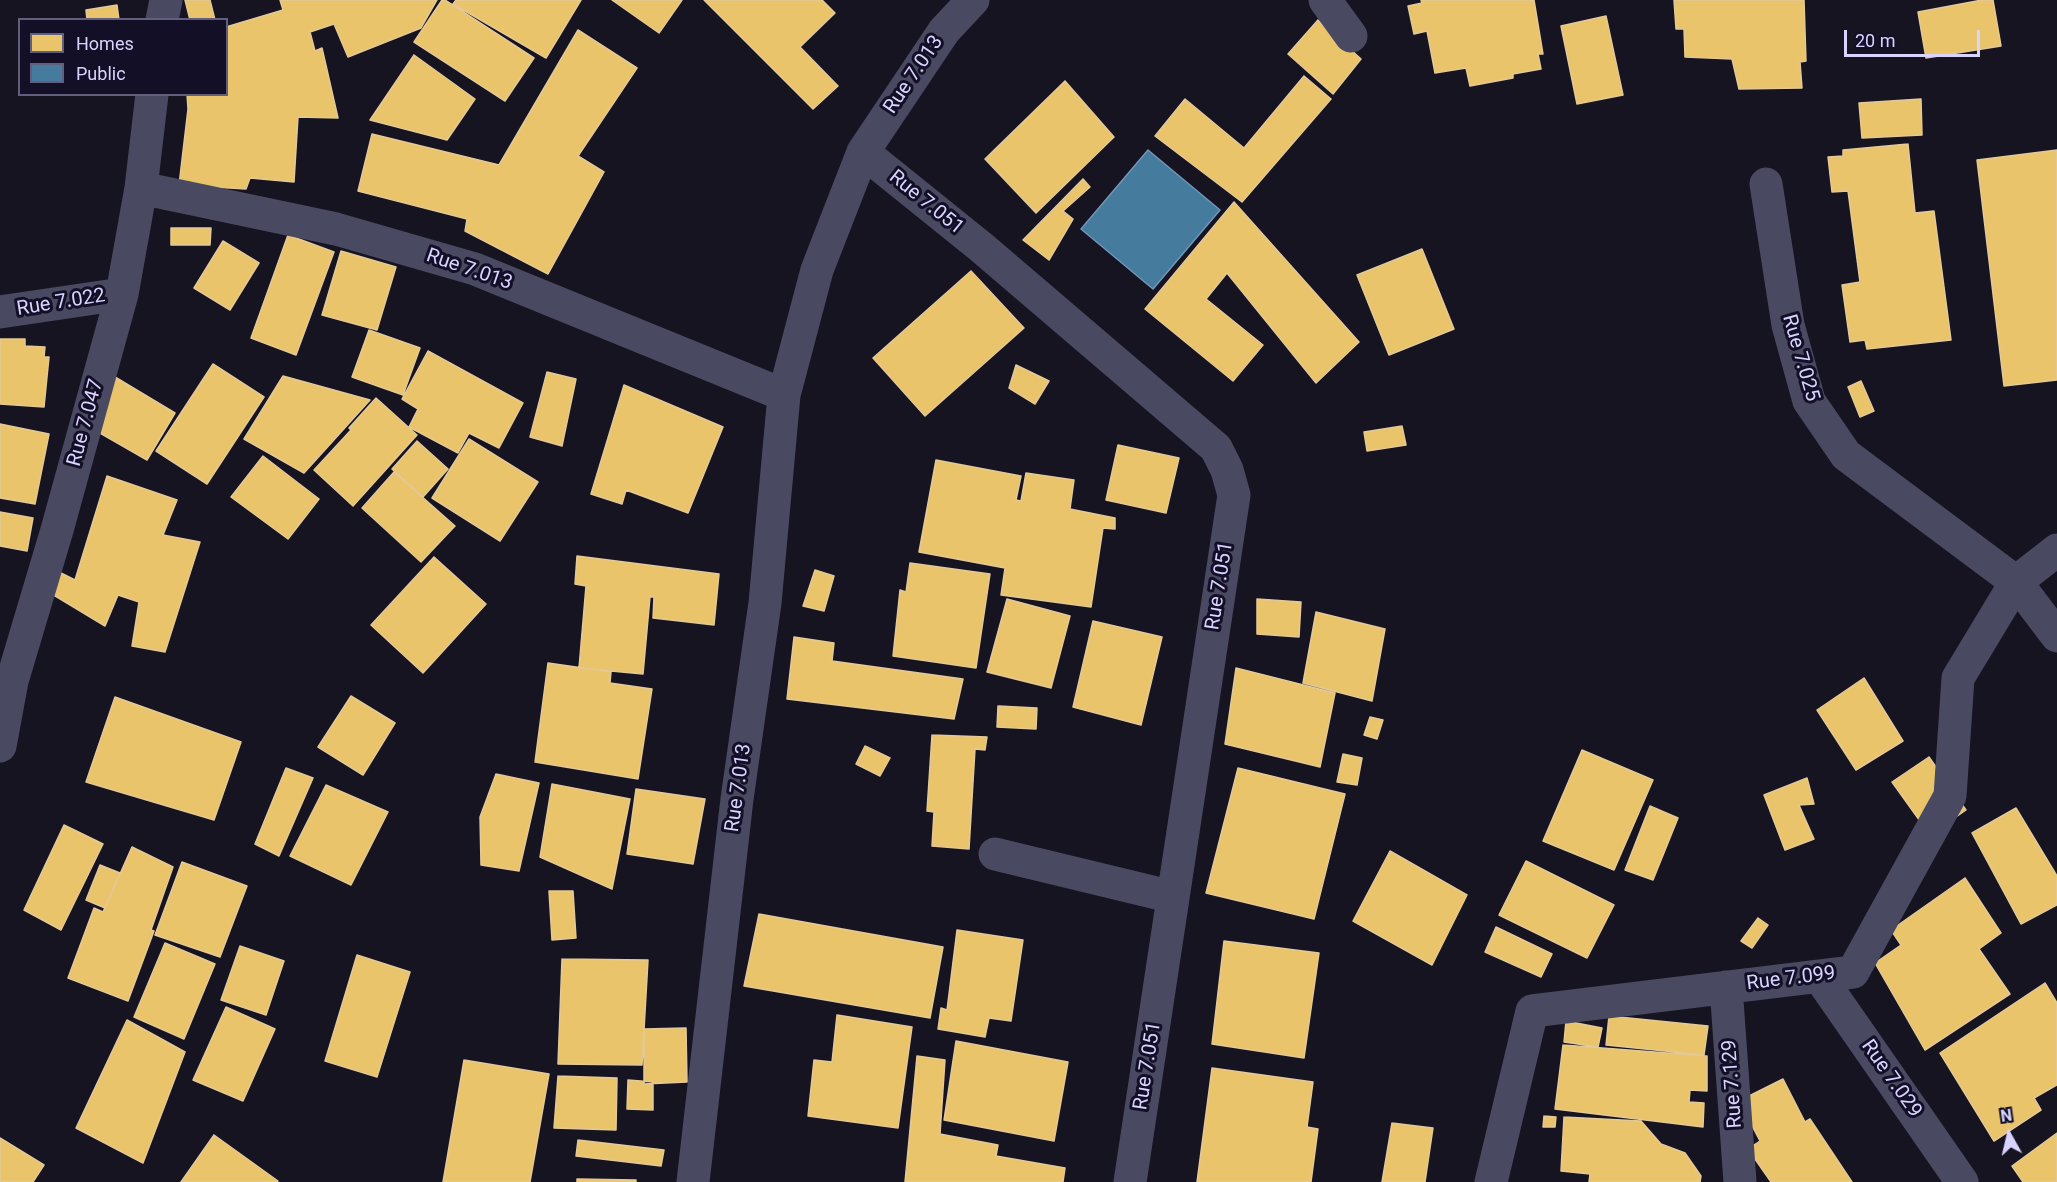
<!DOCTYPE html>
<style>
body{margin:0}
#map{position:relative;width:2057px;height:1182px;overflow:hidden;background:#161421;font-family:Roboto,sans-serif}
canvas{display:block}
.legend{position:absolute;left:18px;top:18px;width:210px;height:78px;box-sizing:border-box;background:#130f26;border:2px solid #625e7d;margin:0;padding:8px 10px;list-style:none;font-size:18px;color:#d9d4ff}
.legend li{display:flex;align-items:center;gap:12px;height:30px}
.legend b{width:30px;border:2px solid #625e7d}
.north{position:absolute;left:1979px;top:1104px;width:60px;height:60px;-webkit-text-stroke:4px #130f26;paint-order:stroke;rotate:352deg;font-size:16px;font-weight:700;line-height:24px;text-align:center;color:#d9d4ff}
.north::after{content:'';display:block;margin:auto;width:21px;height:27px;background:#d9d4ff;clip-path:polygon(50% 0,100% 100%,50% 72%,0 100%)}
.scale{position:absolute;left:1844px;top:30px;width:136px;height:27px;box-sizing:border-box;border:3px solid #d9d4ff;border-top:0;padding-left:8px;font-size:18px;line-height:21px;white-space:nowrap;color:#d9d4ff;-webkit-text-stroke:4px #130f26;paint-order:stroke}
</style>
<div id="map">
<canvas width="2057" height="1182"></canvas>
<ul class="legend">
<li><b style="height:16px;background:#e9c46a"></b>Homes</li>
<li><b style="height:16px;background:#457b9d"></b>Public</li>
</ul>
<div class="north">N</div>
<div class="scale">20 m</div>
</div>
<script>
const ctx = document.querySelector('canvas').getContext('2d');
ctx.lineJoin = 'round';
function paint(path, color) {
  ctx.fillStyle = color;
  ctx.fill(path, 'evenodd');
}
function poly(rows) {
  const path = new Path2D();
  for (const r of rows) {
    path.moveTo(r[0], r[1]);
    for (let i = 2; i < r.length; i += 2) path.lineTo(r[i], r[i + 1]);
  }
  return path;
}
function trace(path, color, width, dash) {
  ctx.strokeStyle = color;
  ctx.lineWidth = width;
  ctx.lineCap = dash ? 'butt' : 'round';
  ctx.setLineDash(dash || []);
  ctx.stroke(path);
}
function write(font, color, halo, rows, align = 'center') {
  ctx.font = font + ' Roboto,sans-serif';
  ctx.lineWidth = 6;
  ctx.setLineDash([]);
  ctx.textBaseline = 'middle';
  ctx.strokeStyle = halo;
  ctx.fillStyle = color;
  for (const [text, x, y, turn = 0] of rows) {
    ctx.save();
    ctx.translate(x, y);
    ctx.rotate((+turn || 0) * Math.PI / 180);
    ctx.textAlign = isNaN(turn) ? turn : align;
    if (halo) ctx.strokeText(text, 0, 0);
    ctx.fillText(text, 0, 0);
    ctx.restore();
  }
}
const homes = poly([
 [185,0,210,0,215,20,190,20,185,0],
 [280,0,437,0,421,28,348,57,334,24,310,32,315,51,322,48,338,118,298,117,294,182,250,178,246,189,179,185,188,109,187,94,226,94,226,27,283,10,280,0],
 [442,0,445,0,534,58,505,101,414,42,442,0],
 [456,0,581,0,546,58,453,4,456,0],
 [612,0,682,0,659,33,612,0],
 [704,0,822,0,835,13,800,47,838,86,813,109,704,0],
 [1421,0,1534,0,1543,54,1538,54,1541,69,1513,74,1513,78,1470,86,1466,68,1435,73,1427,31,1414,34,1408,6,1422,3,1421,0],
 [1674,0,1804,0,1806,61,1800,62,1802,88,1739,89,1732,59,1685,57,1684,29,1676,29,1674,0],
 [1982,0,1993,0,2001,46,1926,58,1918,12,1982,0],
 [117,5,119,20,87,20,86,10,117,5],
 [1606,16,1623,95,1577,104,1561,26,1606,16],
 [1318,20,1361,59,1333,94,1288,54,1318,20],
 [578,30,637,68,578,156,604,172,548,274,465,231,467,219,358,191,372,134,499,165,578,30],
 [414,55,475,99,447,140,370,120,414,55],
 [1304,76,1331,99,1242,202,1155,136,1185,99,1244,148,1304,76],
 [1065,81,1114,137,1036,213,985,159,1065,81],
 [1921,99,1922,135,1862,138,1859,103,1921,99],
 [1908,144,1915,213,1934,211,1951,340,1867,349,1865,340,1850,342,1842,285,1860,282,1848,191,1832,192,1828,157,1843,156,1843,150,1908,144],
 [2057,150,2057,380,2004,386,1977,160,2057,150],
 [1083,179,1090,187,1063,211,1073,219,1049,260,1023,240,1083,179],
 [1234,202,1359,342,1316,383,1227,273,1206,299,1263,345,1233,381,1145,309,1234,202],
 [171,228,211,228,210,245,171,245,171,228],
 [288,235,334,252,296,355,251,338,288,235],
 [223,241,259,263,230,310,194,288,223,241],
 [1422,249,1454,329,1389,355,1357,275,1422,249],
 [341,251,396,267,377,330,322,315,341,251],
 [971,271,1024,328,925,416,873,358,971,271],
 [369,330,420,348,403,395,352,377,369,330],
 [0,339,25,339,25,346,45,347,44,357,49,357,44,407,0,404,0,339],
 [428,351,523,403,499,448,469,433,458,453,409,427,418,409,402,399,428,351],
 [213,364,264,397,207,484,156,451,213,364],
 [1016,365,1049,381,1035,404,1009,388,1016,365],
 [547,372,576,379,562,446,530,437,547,372],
 [283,376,370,400,304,473,244,439,283,376],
 [115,377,175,413,147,460,86,425,115,377],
 [1861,381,1874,411,1860,417,1848,387,1861,381],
 [624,385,723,427,688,513,626,490,622,504,591,494,624,385],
 [376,398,417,435,353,506,314,470,351,430,349,428,376,398],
 [0,424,49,434,35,504,0,498,0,424],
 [1402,426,1406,445,1367,451,1364,432,1402,426],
 [469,439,538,482,500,541,432,498,469,439],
 [417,441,448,469,423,497,392,469,417,441],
 [1118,445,1179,458,1166,513,1106,500,1118,445],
 [263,456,319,499,288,539,231,497,263,456],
 [936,460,1021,476,1016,500,1021,501,1026,473,1074,480,1070,509,1115,518,1115,529,1103,528,1091,607,1001,595,1005,568,919,552,936,460],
 [394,472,455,526,421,562,362,508,394,472],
 [107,476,177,500,163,535,200,542,165,652,132,646,139,602,118,595,105,626,47,591,55,570,75,580,107,476],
 [0,512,33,518,27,551,0,546,0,512],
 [577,556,719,574,714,625,653,618,654,597,650,597,643,674,579,668,586,586,575,584,577,556],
 [434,557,486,604,423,673,371,625,434,557],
 [910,563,990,574,976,668,893,656,900,590,906,592,910,563],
 [815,570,834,576,824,611,803,606,815,570],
 [1007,599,1070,616,1051,688,987,672,1007,599],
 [1257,599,1301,602,1299,637,1257,634,1257,599],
 [1316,612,1385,629,1372,701,1303,683,1316,612],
 [1093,621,1162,637,1141,725,1073,707,1093,621],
 [794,637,834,643,832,661,963,679,954,719,787,699,794,637],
 [548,663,611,672,610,683,652,689,638,779,535,762,548,663],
 [1236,668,1335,693,1320,767,1225,744,1236,668],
 [1864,678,1903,741,1856,770,1817,710,1864,678],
 [351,696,395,723,363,775,318,747,351,696],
 [115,697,241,742,214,820,86,782,115,697],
 [998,706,1037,708,1036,729,997,727,998,706],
 [1370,717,1383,720,1377,739,1364,735,1370,717],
 [932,735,987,737,985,750,975,749,969,849,932,846,934,812,927,811,932,735],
 [865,746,890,758,880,776,856,764,865,746],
 [1582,750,1653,780,1614,870,1543,841,1582,750],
 [1343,754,1362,758,1357,785,1337,782,1343,754],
 [1929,757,1966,810,1930,835,1892,782,1929,757],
 [286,768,313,778,279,856,255,844,286,768],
 [1238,768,1345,794,1314,919,1206,893,1238,768],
 [496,774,539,783,519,871,481,865,480,817,496,774],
 [1807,778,1814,804,1799,805,1814,839,1785,850,1764,795,1807,778],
 [552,784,630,799,612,889,540,857,552,784],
 [326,785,388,812,351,885,290,856,326,785],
 [636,789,705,799,693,864,627,854,636,789],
 [1650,806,1678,818,1653,880,1625,870,1650,806],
 [2016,808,2057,876,2057,905,2021,924,1972,833,2016,808],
 [64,825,103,844,61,930,24,910,64,825],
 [132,847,173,867,151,930,154,931,128,1001,68,978,94,908,103,912,132,847],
 [1390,851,1467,895,1432,965,1353,921,1390,851],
 [1526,861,1614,905,1587,958,1499,915,1526,861],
 [182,862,247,886,220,957,155,935,182,862],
 [100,865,120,873,105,908,86,900,100,865],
 [1965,878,2001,933,1979,949,2010,994,1925,1050,1875,963,1901,945,1891,930,1965,878],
 [549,891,573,891,576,938,552,940,549,891],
 [759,914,943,947,930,1018,744,986,759,914],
 [1758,918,1768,925,1752,948,1741,941,1758,918],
 [1496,927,1552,954,1541,977,1485,952,1496,927],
 [957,930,1023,940,1011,1021,989,1018,985,1037,938,1029,941,1008,947,1010,957,930],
 [1224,941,1319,953,1304,1058,1212,1044,1224,941],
 [165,943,215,964,184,1039,134,1017,165,943],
 [240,946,284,961,266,1015,221,1000,240,946],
 [357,955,410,972,377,1077,325,1061,357,955],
 [562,959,648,960,642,1065,558,1064,562,959],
 [2045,983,2057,1003,2057,1085,2034,1098,2041,1110,1994,1141,1940,1053,2045,983],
 [226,1007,275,1029,243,1101,193,1080,226,1007],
 [837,1015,912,1027,898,1128,808,1116,814,1060,832,1062,837,1015],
 [1609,1016,1708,1026,1704,1055,1606,1045,1609,1016],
 [127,1020,185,1052,143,1163,76,1128,127,1020],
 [1566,1021,1602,1028,1598,1047,1564,1042,1566,1021],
 [686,1028,687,1082,644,1084,644,1029,686,1028],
 [956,1041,1068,1062,1054,1141,944,1120,956,1041],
 [1563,1045,1707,1056,1707,1091,1690,1090,1689,1102,1704,1103,1703,1127,1555,1109,1563,1045],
 [917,1056,945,1060,940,1134,998,1145,996,1156,1065,1168,1063,1182,905,1182,917,1056],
 [464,1060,549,1074,530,1182,443,1182,464,1060],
 [1212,1068,1313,1082,1307,1127,1318,1129,1311,1182,1197,1182,1212,1068],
 [558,1076,617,1078,616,1130,554,1128,558,1076],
 [1783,1079,1805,1122,1810,1119,1852,1182,1771,1182,1748,1149,1760,1141,1739,1101,1783,1079],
 [628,1080,653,1082,653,1110,627,1109,628,1080],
 [1544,1116,1556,1117,1555,1127,1543,1127,1544,1116],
 [1564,1117,1641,1121,1661,1144,1685,1153,1701,1176,1700,1182,1589,1182,1590,1174,1561,1171,1564,1117],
 [1392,1123,1433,1128,1425,1182,1382,1182,1392,1123],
 [2057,1133,2057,1182,2023,1182,2012,1166,2057,1133],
 [214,1135,278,1181,277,1182,181,1182,214,1135],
 [0,1138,44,1165,33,1182,0,1182,0,1138],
 [578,1140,664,1150,661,1166,576,1156,578,1140],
 [577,1179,636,1180,636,1182,577,1182,577,1179]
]);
paint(homes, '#e9c46a');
trace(homes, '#e4c997', 1.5);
const public = poly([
 [1148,150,1220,210,1153,289,1081,229,1148,150]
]);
paint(public, '#457b9d');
trace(public, '#7196ba', 1.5);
trace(poly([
 [1325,0,1351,36],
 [162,20,166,0],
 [863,152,981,247,1216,448,1227,470,1234,495,1130,1182],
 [1766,184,1788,325,1809,401,1846,455,2016,582,2057,636],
 [141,188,336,229,475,269,784,395],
 [0,312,122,294],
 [0,746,12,681,57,530,122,294,141,188,152,94],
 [995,854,1173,897],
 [1819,976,1962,1182],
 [1726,987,1740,1182],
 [693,1182,737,799,765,603,784,395,817,270,863,152,944,31,973,0],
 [1491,1182,1532,1011,1853,972,1950,796,1958,678,2016,582,2057,550]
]), '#4a4962', 33);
write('20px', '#d9d4ff', '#130f26', [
 ["Rue 7.013",914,75,-56],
 ["Rue 7.051",926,203,39],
 ["Rue 7.013",469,270,19],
 ["Rue 7.022",61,303,-9],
 ["Rue 7.025",1800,358,74],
 ["Rue 7.047",86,423,-75],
 ["Rue 7.051",1220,586,-81],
 ["Rue 7.013",739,788,-82],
 ["Rue 7.099",1791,979,-7],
 ["Rue 7.051",1148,1066,-81],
 ["Rue 7.029",1891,1079,55],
 ["Rue 7.129",1733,1084,-94]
]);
</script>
